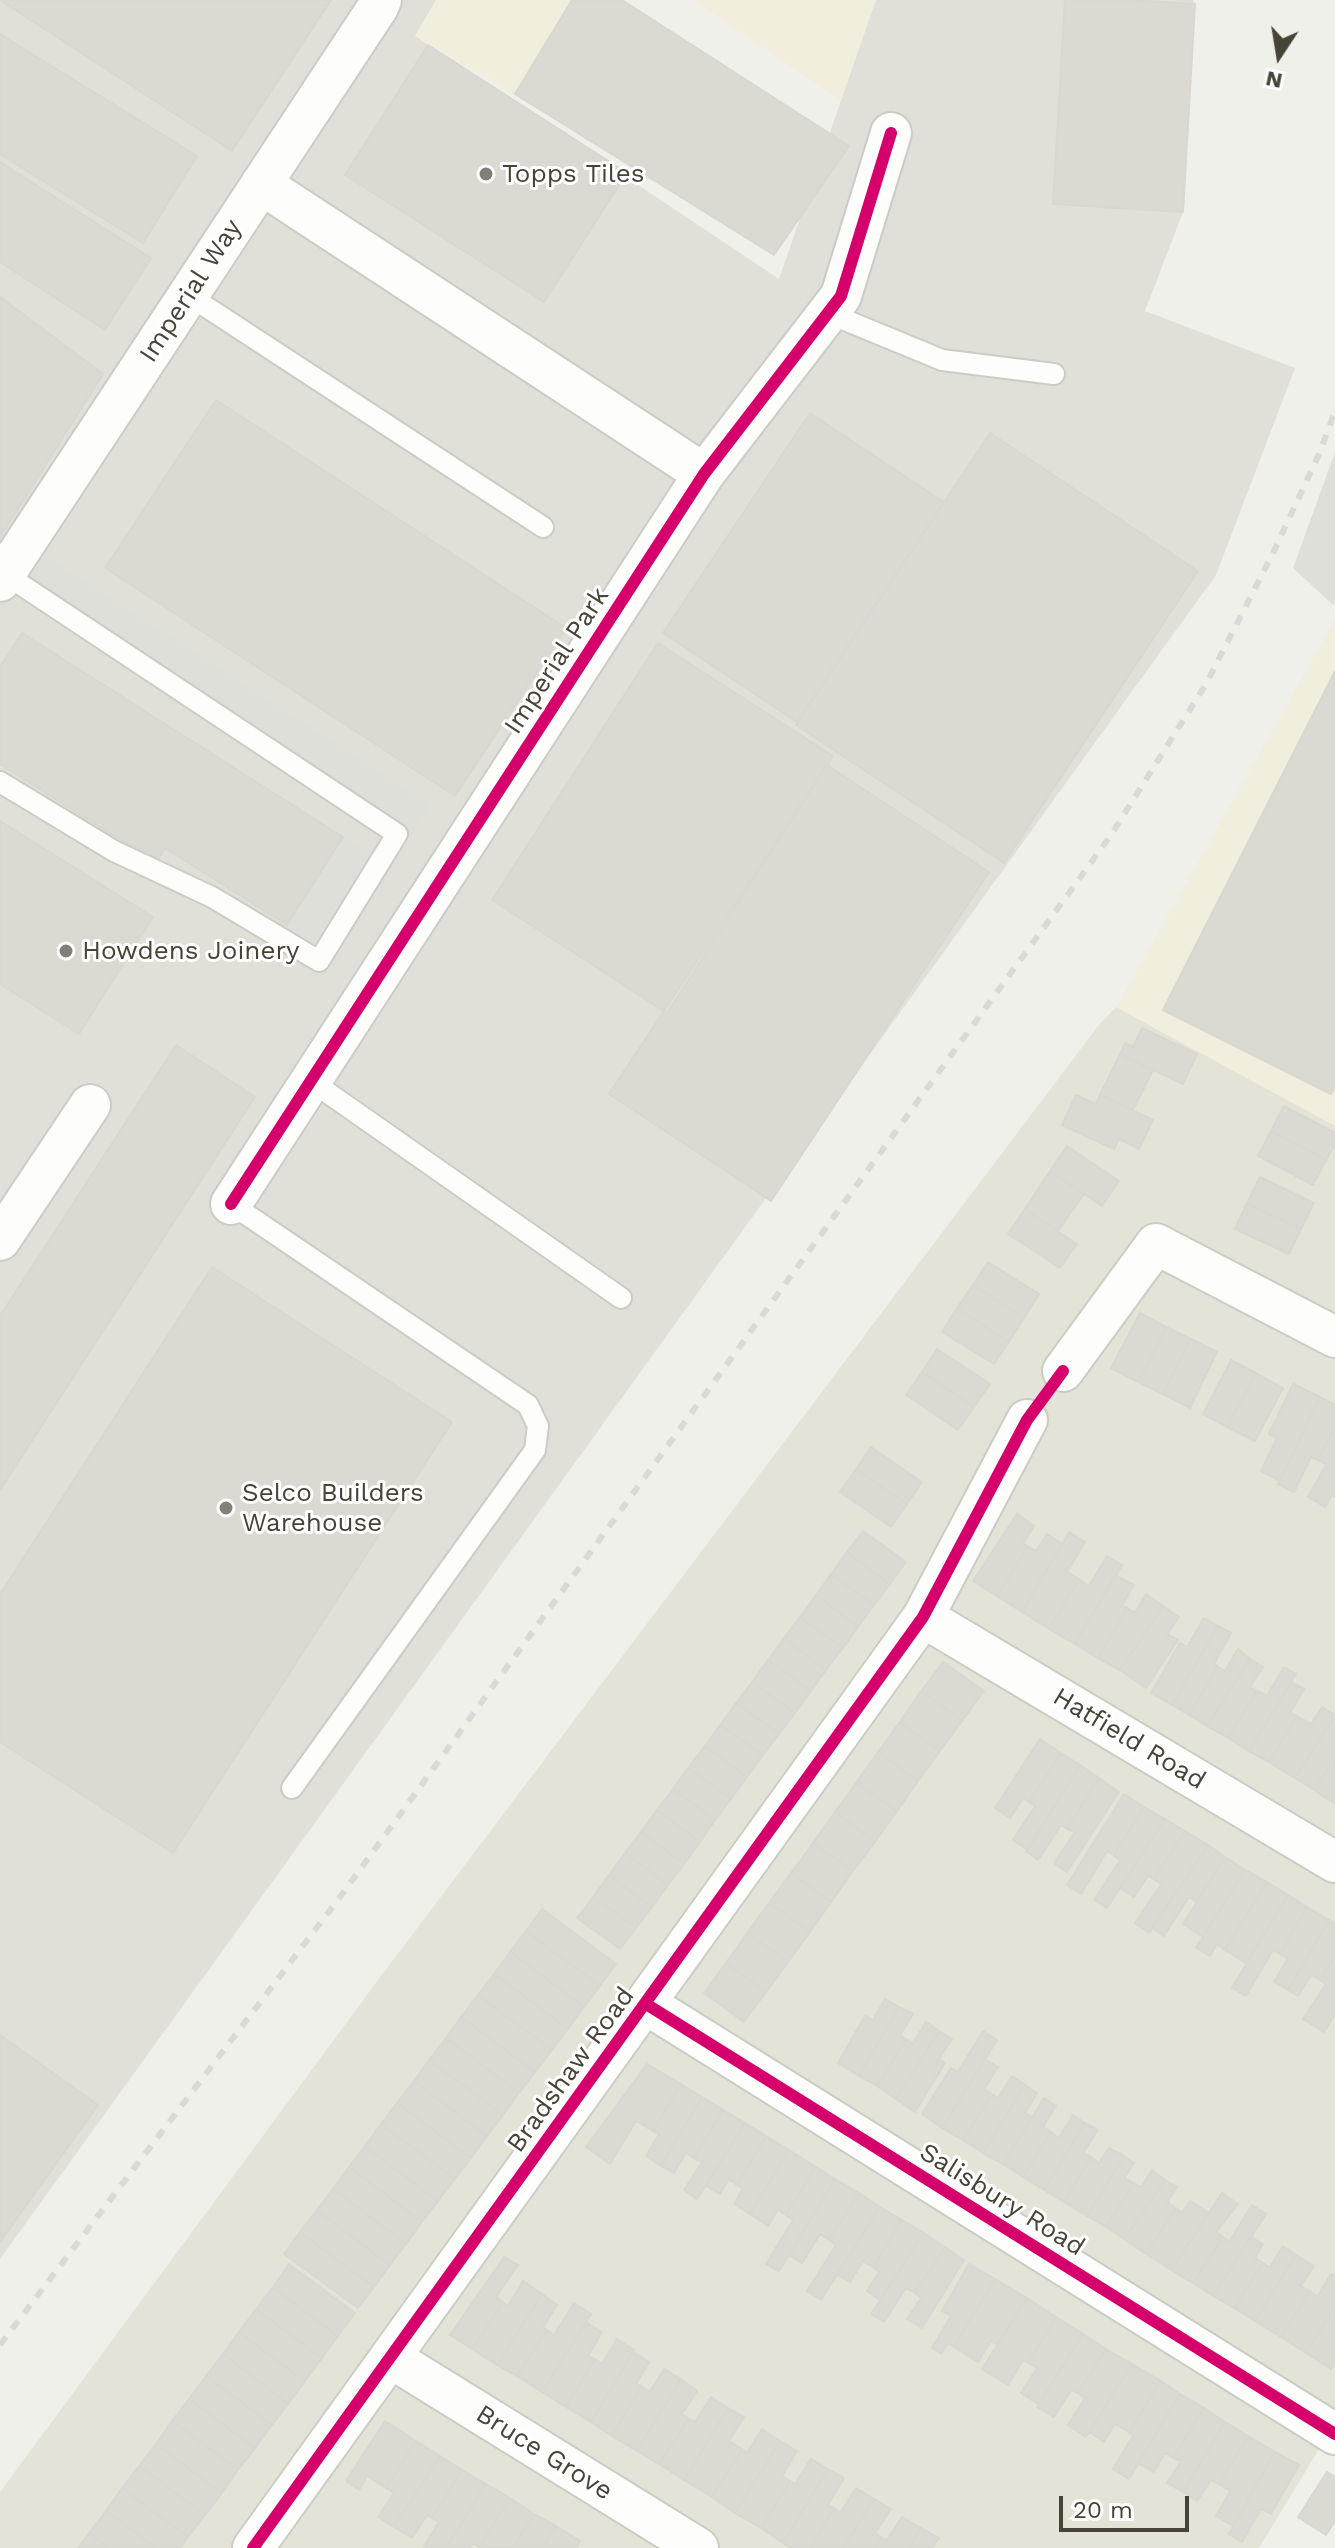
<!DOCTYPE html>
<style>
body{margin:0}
#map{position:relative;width:1335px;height:2548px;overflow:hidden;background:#f0f0ea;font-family:"Work Sans",sans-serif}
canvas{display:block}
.north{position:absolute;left:1239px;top:16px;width:80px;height:80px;-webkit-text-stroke:6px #fff;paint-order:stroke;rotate:192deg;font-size:22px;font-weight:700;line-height:32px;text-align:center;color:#464337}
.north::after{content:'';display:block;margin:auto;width:28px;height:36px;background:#464337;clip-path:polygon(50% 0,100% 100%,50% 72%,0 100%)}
.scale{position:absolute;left:1059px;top:2496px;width:130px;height:36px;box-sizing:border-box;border:4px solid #464337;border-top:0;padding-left:10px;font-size:24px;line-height:28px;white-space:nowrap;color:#464337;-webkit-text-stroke:6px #fff;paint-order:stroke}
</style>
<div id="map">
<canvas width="1335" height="2548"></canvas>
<div class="north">N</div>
<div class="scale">20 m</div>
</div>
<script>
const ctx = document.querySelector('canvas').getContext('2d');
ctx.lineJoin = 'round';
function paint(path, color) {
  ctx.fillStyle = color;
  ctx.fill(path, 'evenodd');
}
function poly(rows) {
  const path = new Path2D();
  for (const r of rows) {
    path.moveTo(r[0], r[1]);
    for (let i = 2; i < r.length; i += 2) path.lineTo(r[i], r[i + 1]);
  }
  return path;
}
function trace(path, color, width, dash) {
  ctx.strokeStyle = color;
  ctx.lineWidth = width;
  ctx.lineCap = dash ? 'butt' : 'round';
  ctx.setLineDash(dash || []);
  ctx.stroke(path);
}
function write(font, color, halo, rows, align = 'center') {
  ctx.font = font + ' "Work Sans",sans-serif';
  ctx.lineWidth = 6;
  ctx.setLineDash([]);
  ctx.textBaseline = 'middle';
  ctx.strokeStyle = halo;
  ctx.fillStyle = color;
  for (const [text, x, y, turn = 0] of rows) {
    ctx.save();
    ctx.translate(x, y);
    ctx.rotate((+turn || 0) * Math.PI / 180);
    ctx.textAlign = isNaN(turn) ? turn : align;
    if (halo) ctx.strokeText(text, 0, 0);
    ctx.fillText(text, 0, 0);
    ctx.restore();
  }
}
paint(poly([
 [1116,1007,1335,1125,1335,2423,1259,2548,0,2548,0,2492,378,1980,1098,1026]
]), '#e4e3d8');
paint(poly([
 [436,0,572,0,515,94,415,36],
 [693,0,876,0,841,101],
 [1335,619,1335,1126,1116,1007]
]), '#f2eedd');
paint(poly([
 [0,0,436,0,415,36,779,279,876,0,1193,0,1195,4,1183,212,1145,311,1295,368,1216,575,0,2259]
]), '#e0dfd8');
paint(poly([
 [1335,452,1335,602,1333,605,1293,568],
 [45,556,431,805,412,834,26,585],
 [343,837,370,853,313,942,287,925]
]), '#dfdfda');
const building = poly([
 [0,0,331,0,232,151,0,0],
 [572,0,622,0,849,146,774,255,515,94,572,0],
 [1065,0,1130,0,1195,4,1183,212,1053,204,1065,0],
 [0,34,197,156,143,243,0,154,0,34],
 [428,45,627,173,544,302,345,175,428,45],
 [0,162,151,258,105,330,0,262,0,162],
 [0,297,103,374,0,537,0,297],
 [216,400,566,628,455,796,105,568,216,400],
 [810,413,944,502,797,722,663,633,810,413],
 [990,433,1198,571,1004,863,796,725,990,433],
 [22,633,343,837,287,925,165,848,156,862,0,764,0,667,22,633],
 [658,643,833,756,667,1013,492,900,658,643],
 [1335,671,1335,1086,1331,1094,1163,1010,1335,671],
 [827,765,989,872,771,1201,609,1094,827,765],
 [0,821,153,917,79,1034,0,984,0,821],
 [1142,1028,1197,1054,1183,1084,1120,1054,1125,1043,1133,1047,1142,1028],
 [176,1045,255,1097,0,1490,0,1316,176,1045],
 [1120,1054,1153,1070,1133,1110,1100,1095,1120,1054],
 [1076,1095,1096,1104,1100,1095,1153,1120,1139,1149,1119,1139,1114,1149,1062,1125,1076,1095],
 [1284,1106,1335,1133,1335,1144,1326,1160,1271,1131,1284,1106],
 [1271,1131,1326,1160,1313,1185,1258,1156,1271,1131],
 [1067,1146,1119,1181,1102,1206,1050,1171,1067,1146],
 [1050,1171,1084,1194,1058,1231,1025,1209,1050,1171],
 [1260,1177,1314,1203,1301,1229,1247,1203,1260,1177],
 [1247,1203,1301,1229,1289,1254,1235,1229,1247,1203],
 [1025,1209,1077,1244,1060,1268,1008,1234,1025,1209],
 [988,1262,1039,1294,1024,1318,973,1285,988,1262],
 [212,1267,452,1422,173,1853,0,1742,0,1594,212,1267],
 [973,1285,1024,1318,1009,1342,957,1308,973,1285],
 [957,1308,1009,1342,994,1364,942,1332,957,1308],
 [1140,1313,1166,1327,1138,1382,1111,1368,1140,1313],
 [1166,1327,1191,1339,1163,1394,1138,1382,1166,1327],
 [1191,1339,1217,1352,1190,1408,1163,1394,1191,1339],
 [937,1349,990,1384,974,1407,922,1372,937,1349],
 [1231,1360,1256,1373,1227,1427,1203,1414,1231,1360],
 [922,1372,974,1407,958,1430,906,1395,922,1372],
 [1256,1373,1283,1388,1255,1441,1227,1427,1256,1373],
 [1293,1384,1320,1397,1280,1481,1261,1471,1277,1438,1269,1434,1293,1384],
 [1320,1397,1335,1405,1335,1426,1318,1460,1311,1457,1294,1492,1278,1484,1320,1397],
 [1335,1426,1335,1497,1332,1495,1325,1507,1308,1497,1326,1465,1318,1460,1335,1426],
 [871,1447,922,1482,907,1504,856,1469,871,1447],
 [856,1469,907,1504,891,1527,840,1492,856,1469],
 [1017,1514,1034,1526,1023,1543,1028,1547,997,1596,973,1581,1017,1514],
 [863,1531,906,1562,890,1584,847,1552,863,1531],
 [1069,1532,1085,1542,1067,1572,1079,1579,1049,1629,1022,1612,1069,1532],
 [1047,1534,1062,1544,1022,1612,997,1596,1028,1547,1036,1551,1047,1534],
 [847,1552,890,1584,874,1605,831,1574,847,1552],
 [1107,1556,1122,1565,1075,1644,1049,1629,1079,1579,1089,1586,1107,1556],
 [831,1574,874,1605,858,1627,816,1595,831,1574],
 [1115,1575,1134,1585,1122,1606,1127,1608,1098,1658,1075,1644,1115,1575],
 [1146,1594,1163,1606,1120,1670,1098,1658,1127,1608,1135,1613,1146,1594],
 [816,1595,858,1627,843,1648,800,1617,816,1595],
 [1163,1606,1179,1617,1167,1634,1178,1640,1146,1688,1120,1670,1163,1606],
 [800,1617,843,1648,826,1670,784,1638,800,1617],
 [1204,1618,1218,1626,1172,1705,1151,1693,1180,1643,1187,1647,1204,1618],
 [1218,1626,1231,1633,1214,1664,1218,1667,1189,1715,1172,1705,1218,1626],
 [784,1638,826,1670,811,1691,768,1660,784,1638],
 [1238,1649,1250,1659,1207,1726,1189,1715,1218,1667,1225,1671,1238,1649],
 [1250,1659,1263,1667,1250,1687,1257,1691,1228,1738,1207,1726,1250,1659],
 [768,1660,811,1691,795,1713,752,1682,768,1660],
 [943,1662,984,1691,962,1721,921,1691,943,1662],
 [1284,1667,1296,1674,1249,1751,1228,1738,1257,1691,1267,1696,1284,1667],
 [752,1682,795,1713,779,1734,736,1703,752,1682],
 [1291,1682,1304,1689,1290,1713,1297,1716,1269,1762,1249,1751,1291,1682],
 [921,1691,962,1721,940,1751,900,1722,921,1691],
 [736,1703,779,1734,763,1755,720,1725,736,1703],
 [1322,1707,1335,1716,1295,1778,1269,1762,1297,1716,1311,1724,1322,1707],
 [1335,1716,1335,1759,1314,1790,1295,1778,1335,1716],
 [900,1722,940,1751,918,1781,878,1752,900,1722],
 [720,1725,763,1755,747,1777,705,1746,720,1725],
 [1040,1739,1061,1753,1029,1802,1023,1798,1010,1818,995,1808,1040,1739],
 [705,1746,747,1777,731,1799,688,1768,705,1746],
 [878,1752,918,1781,897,1811,856,1783,878,1752],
 [1061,1753,1080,1765,1028,1850,1013,1840,1035,1806,1029,1802,1061,1753],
 [1335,1759,1335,1804,1314,1790,1335,1759],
 [1080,1765,1099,1778,1067,1829,1061,1825,1038,1860,1026,1851,1080,1765],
 [688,1768,731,1799,715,1820,673,1789,688,1768],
 [1099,1778,1119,1792,1067,1872,1054,1863,1075,1832,1067,1829,1099,1778],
 [856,1783,897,1811,875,1842,835,1812,856,1783],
 [673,1789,715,1820,700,1842,657,1810,673,1789],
 [1124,1794,1144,1807,1114,1855,1107,1851,1081,1894,1067,1885,1124,1794],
 [1144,1807,1165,1819,1107,1908,1094,1900,1120,1860,1114,1855,1144,1807],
 [657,1810,700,1842,684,1864,641,1832,657,1810],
 [835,1812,875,1842,853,1871,813,1843,835,1812],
 [1165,1819,1185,1831,1154,1879,1148,1876,1134,1897,1120,1888,1165,1819],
 [1185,1831,1208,1845,1149,1933,1135,1923,1161,1884,1154,1879,1185,1831],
 [641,1832,684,1864,668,1885,625,1853,641,1832],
 [813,1843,853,1871,831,1902,791,1873,813,1843],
 [1208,1845,1225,1857,1196,1902,1189,1897,1164,1936,1152,1928,1208,1845],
 [625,1853,668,1885,652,1907,609,1875,625,1853],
 [1225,1857,1245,1870,1203,1937,1183,1924,1225,1857],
 [1245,1870,1267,1882,1225,1950,1217,1944,1210,1956,1196,1948,1245,1870],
 [791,1873,831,1902,810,1932,769,1903,791,1873],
 [609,1875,652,1907,636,1928,593,1897,609,1875],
 [1267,1882,1288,1895,1246,1963,1225,1950,1267,1882],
 [1288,1895,1307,1907,1280,1954,1273,1950,1246,1996,1232,1988,1288,1895],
 [593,1897,636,1928,620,1949,577,1918,593,1897],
 [769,1903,810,1932,788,1962,747,1933,769,1903],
 [1307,1907,1329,1920,1288,1990,1274,1982,1288,1958,1280,1954,1307,1907],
 [542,1909,616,1964,600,1986,526,1931,542,1909],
 [1329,1920,1335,1924,1335,1955,1320,1980,1311,1975,1298,1996,1288,1990,1329,1920],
 [526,1931,600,1986,584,2007,510,1952,526,1931],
 [747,1933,788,1962,766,1992,726,1963,747,1933],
 [510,1952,584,2007,568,2029,494,1974,510,1952],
 [1335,1955,1335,2014,1324,2032,1303,2019,1326,1984,1320,1980,1335,1955],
 [726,1963,766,1992,744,2022,704,1993,726,1963],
 [494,1974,568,2029,552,2050,478,1995,494,1974],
 [478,1995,552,2050,535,2072,461,2017,478,1995],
 [885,1999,899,2007,859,2076,838,2063,865,2016,873,2020,885,1999],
 [899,2007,913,2014,900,2035,906,2039,877,2086,859,2076,899,2007],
 [461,2017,535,2072,519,2093,446,2038,461,2017],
 [926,2022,939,2031,896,2099,877,2086,906,2039,913,2043,926,2022],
 [939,2031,952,2039,939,2059,945,2063,915,2112,896,2099,939,2031],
 [983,2031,997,2040,942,2128,922,2114,951,2068,958,2072,983,2031],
 [0,2035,98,2105,0,2242,0,2035],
 [446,2038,519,2093,503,2115,429,2060,446,2038],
 [985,2059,998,2067,984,2089,992,2094,963,2140,942,2128,985,2059],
 [429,2060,503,2115,487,2136,414,2081,429,2060],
 [647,2064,681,2084,653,2131,636,2121,610,2164,586,2147,647,2064],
 [1012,2076,1025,2085,983,2153,963,2140,992,2094,998,2098,1012,2076],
 [414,2081,487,2136,471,2158,397,2103,414,2081],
 [681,2084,702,2097,661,2166,646,2156,659,2134,653,2131,681,2084],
 [1025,2085,1037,2093,1025,2113,1032,2117,1003,2164,983,2153,1025,2085],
 [702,2097,723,2110,694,2158,686,2153,674,2173,661,2166,702,2097],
 [1044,2098,1056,2106,1043,2127,1051,2132,1023,2177,1003,2164,1044,2098],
 [397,2103,471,2158,455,2179,381,2124,397,2103],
 [723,2110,745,2123,697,2199,684,2190,702,2162,694,2158,723,2110],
 [1073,2115,1085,2123,1044,2190,1023,2177,1051,2132,1059,2138,1073,2115],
 [745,2123,766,2136,737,2185,729,2179,720,2194,706,2186,745,2123],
 [1085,2123,1098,2130,1083,2153,1091,2157,1064,2202,1044,2190,1085,2123],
 [381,2124,455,2179,438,2201,365,2146,381,2124],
 [766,2136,789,2150,750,2214,734,2204,743,2188,737,2185,766,2136],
 [365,2146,438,2201,422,2222,349,2167,365,2146],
 [1109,2148,1124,2156,1087,2216,1064,2202,1091,2157,1099,2163,1109,2148],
 [789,2150,816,2167,786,2215,778,2210,768,2226,750,2214,789,2150],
 [1124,2156,1134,2163,1124,2178,1134,2183,1106,2227,1087,2216,1124,2156],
 [349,2167,422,2222,406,2244,333,2189,349,2167],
 [816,2167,835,2179,779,2271,766,2264,793,2220,786,2215,816,2167],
 [1152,2170,1165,2180,1124,2239,1106,2227,1134,2183,1141,2187,1152,2170],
 [835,2179,859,2193,829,2240,820,2234,802,2263,789,2255,835,2179],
 [1165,2180,1177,2187,1167,2202,1176,2208,1146,2254,1124,2239,1165,2180],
 [333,2189,406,2244,390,2265,317,2210,333,2189],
 [859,2193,880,2207,821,2300,807,2291,836,2245,829,2240,859,2193],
 [1222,2193,1238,2204,1216,2232,1223,2237,1193,2283,1171,2270,1222,2193],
 [1190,2201,1209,2213,1171,2270,1146,2254,1176,2208,1182,2212,1190,2201],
 [1252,2205,1266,2214,1213,2296,1193,2283,1223,2237,1229,2242,1252,2205],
 [880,2207,902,2220,873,2267,863,2261,850,2282,837,2274,880,2207],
 [317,2210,390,2265,374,2287,300,2232,317,2210],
 [902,2220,924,2233,880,2300,867,2291,879,2272,873,2267,902,2220],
 [300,2232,374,2287,358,2308,284,2254,300,2232],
 [924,2233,945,2247,915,2293,906,2288,884,2322,871,2314,924,2233],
 [1251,2237,1263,2244,1255,2258,1263,2263,1234,2308,1213,2296,1251,2237],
 [1283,2246,1296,2255,1255,2321,1234,2308,1263,2263,1270,2267,1283,2246],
 [945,2247,964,2260,922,2328,907,2319,921,2298,915,2293,945,2247],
 [1296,2255,1314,2266,1301,2286,1310,2291,1281,2337,1255,2321,1296,2255],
 [504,2257,518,2265,496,2297,503,2302,472,2349,450,2335,504,2257],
 [289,2264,355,2313,338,2336,273,2287,289,2264],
 [969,2264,995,2279,954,2347,948,2343,941,2354,932,2348,951,2316,942,2311,969,2264],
 [1331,2274,1335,2276,1335,2307,1306,2353,1281,2337,1310,2291,1317,2297,1331,2274],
 [995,2279,1027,2298,997,2345,991,2341,978,2362,954,2347,995,2279],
 [523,2281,542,2294,497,2365,472,2349,503,2302,508,2306,523,2281],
 [273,2287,338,2336,322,2358,256,2309,273,2287],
 [542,2294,557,2305,543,2327,547,2330,517,2376,497,2365,542,2294],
 [1027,2298,1056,2317,1028,2363,1023,2360,1008,2385,982,2369,1027,2298],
 [574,2303,591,2314,542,2392,517,2376,547,2330,554,2335,574,2303],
 [1335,2307,1335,2363,1331,2369,1306,2353,1335,2307],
 [256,2309,322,2358,305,2381,239,2332,256,2309],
 [1056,2317,1083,2334,1038,2404,1021,2393,1037,2368,1028,2363,1056,2317],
 [586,2322,602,2332,588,2356,595,2359,566,2407,542,2392,586,2322],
 [239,2332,305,2381,288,2404,223,2354,239,2332],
 [1083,2334,1106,2349,1078,2393,1071,2390,1054,2417,1037,2407,1083,2334],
 [617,2339,634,2350,591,2422,566,2407,595,2359,602,2364,617,2339],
 [1106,2349,1132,2364,1086,2437,1068,2425,1085,2398,1078,2393,1106,2349],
 [633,2352,649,2362,636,2384,641,2386,612,2436,591,2422,633,2352],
 [223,2354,288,2404,272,2425,206,2376,223,2354],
 [1132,2364,1161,2381,1129,2432,1115,2424,1104,2442,1089,2432,1132,2364],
 [664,2369,681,2379,637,2451,612,2436,641,2386,650,2392,664,2369],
 [206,2376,272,2425,255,2448,189,2399,206,2376],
 [681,2379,697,2391,682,2414,689,2419,659,2464,637,2451,681,2379],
 [1161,2381,1180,2394,1129,2479,1113,2469,1133,2436,1129,2432,1161,2381],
 [1180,2394,1204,2408,1173,2458,1165,2453,1154,2472,1138,2463,1180,2394],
 [711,2397,728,2408,684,2480,659,2464,689,2419,695,2422,711,2397],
 [189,2399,255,2448,238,2470,172,2421,189,2399],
 [728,2408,744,2417,729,2441,742,2449,712,2497,684,2480,728,2408],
 [1204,2408,1225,2422,1183,2492,1167,2483,1181,2461,1173,2458,1204,2408],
 [172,2421,238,2470,222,2493,156,2444,172,2421],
 [385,2421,416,2441,386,2488,367,2476,359,2490,346,2481,385,2421],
 [1225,2422,1248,2436,1219,2484,1211,2480,1197,2501,1183,2492,1225,2422],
 [762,2429,780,2441,735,2513,712,2497,742,2449,747,2453,762,2429],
 [1248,2436,1275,2452,1233,2526,1216,2516,1230,2491,1219,2484,1248,2436],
 [416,2441,440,2456,394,2527,378,2517,394,2493,386,2488,416,2441],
 [780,2441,797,2451,782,2476,790,2481,761,2528,735,2513,780,2441],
 [156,2444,222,2493,205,2515,139,2466,156,2444],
 [1275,2452,1299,2465,1271,2514,1261,2509,1242,2542,1229,2534,1275,2452],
 [440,2456,462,2470,432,2518,427,2515,412,2538,394,2527,440,2456],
 [811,2459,828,2469,783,2543,761,2528,790,2481,795,2484,811,2459],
 [139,2466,205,2515,188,2537,122,2488,139,2466],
 [828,2469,844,2478,828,2505,834,2508,810,2548,791,2548,783,2543,828,2469],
 [462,2470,486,2484,446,2548,427,2548,424,2546,439,2522,432,2518,462,2470],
 [1327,2472,1335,2477,1335,2521,1326,2535,1298,2517,1327,2472],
 [486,2484,510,2498,479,2547,473,2543,470,2548,446,2548,486,2484],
 [122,2488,188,2537,180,2548,156,2548,106,2511,122,2488],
 [856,2488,874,2499,843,2548,810,2548,834,2508,840,2513,856,2488],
 [510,2498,534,2514,513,2548,479,2547,510,2498],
 [874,2499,891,2509,875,2533,881,2537,874,2548,843,2548,874,2499],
 [106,2511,156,2548,109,2548,89,2533,106,2511],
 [534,2514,556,2526,542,2548,513,2548,534,2514],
 [902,2517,921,2528,909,2548,874,2548,881,2537,887,2540,902,2517],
 [556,2526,580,2541,576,2548,542,2548,556,2526],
 [921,2528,939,2538,932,2548,909,2548,921,2528],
 [89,2533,109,2548,78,2548,89,2533]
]);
paint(building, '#dad9d2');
trace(building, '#d8d7d0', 2);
const service = poly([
 [188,295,543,527],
 [828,313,942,360,1054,374],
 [0,782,114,851,212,897,319,961,397,834,5,574],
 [311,1081,621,1298],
 [231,1204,528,1405,538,1426,535,1450,292,1788]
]);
const minor = poly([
 [261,184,704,474],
 [0,581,378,7,381,0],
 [231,1204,704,474,841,296,891,133],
 [0,1240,90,1105],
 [1063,1371,1156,1244,1335,1337],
 [923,1617,1335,1862],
 [646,2004,1335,2434],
 [391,2358,698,2548],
 [253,2548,923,1617,1027,1420]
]);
trace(service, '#ccccc6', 24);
trace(minor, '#ccccc6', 44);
trace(service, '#fdfdfc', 20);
trace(minor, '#fdfdfc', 40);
trace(poly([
 [0,2345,343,1893,1111,835,1206,684,1273,553,1320,452,1335,411]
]), '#d9d9d8', 6, [10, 10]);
trace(poly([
 [231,1204,704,474,841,296,891,133],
 [646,2004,1335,2434],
 [253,2548,923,1617,1027,1420,1063,1371]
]), '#d6006c', 12);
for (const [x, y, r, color] of [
 [486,174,8,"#828076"],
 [66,951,8,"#828076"],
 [226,1508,8,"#828076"]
]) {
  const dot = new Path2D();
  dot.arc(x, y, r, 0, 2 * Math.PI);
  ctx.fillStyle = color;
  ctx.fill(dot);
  trace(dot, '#fff', 3);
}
write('26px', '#464337', '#fff', [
 ["Topps Tiles",502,174],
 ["Howdens Joinery",82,951],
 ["Selco Builders",242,1493],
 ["Warehouse",242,1523]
], 'left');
write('26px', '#464337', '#fff', [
 ["Imperial Way",191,291,-57],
 ["Imperial Park",557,661,-57],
 ["Hatfield Road",1129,1739,31],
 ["Bradshaw Road",571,2070,-54],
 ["Salisbury Road",1002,2200,32],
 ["Bruce Grove",544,2453,32]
]);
</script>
